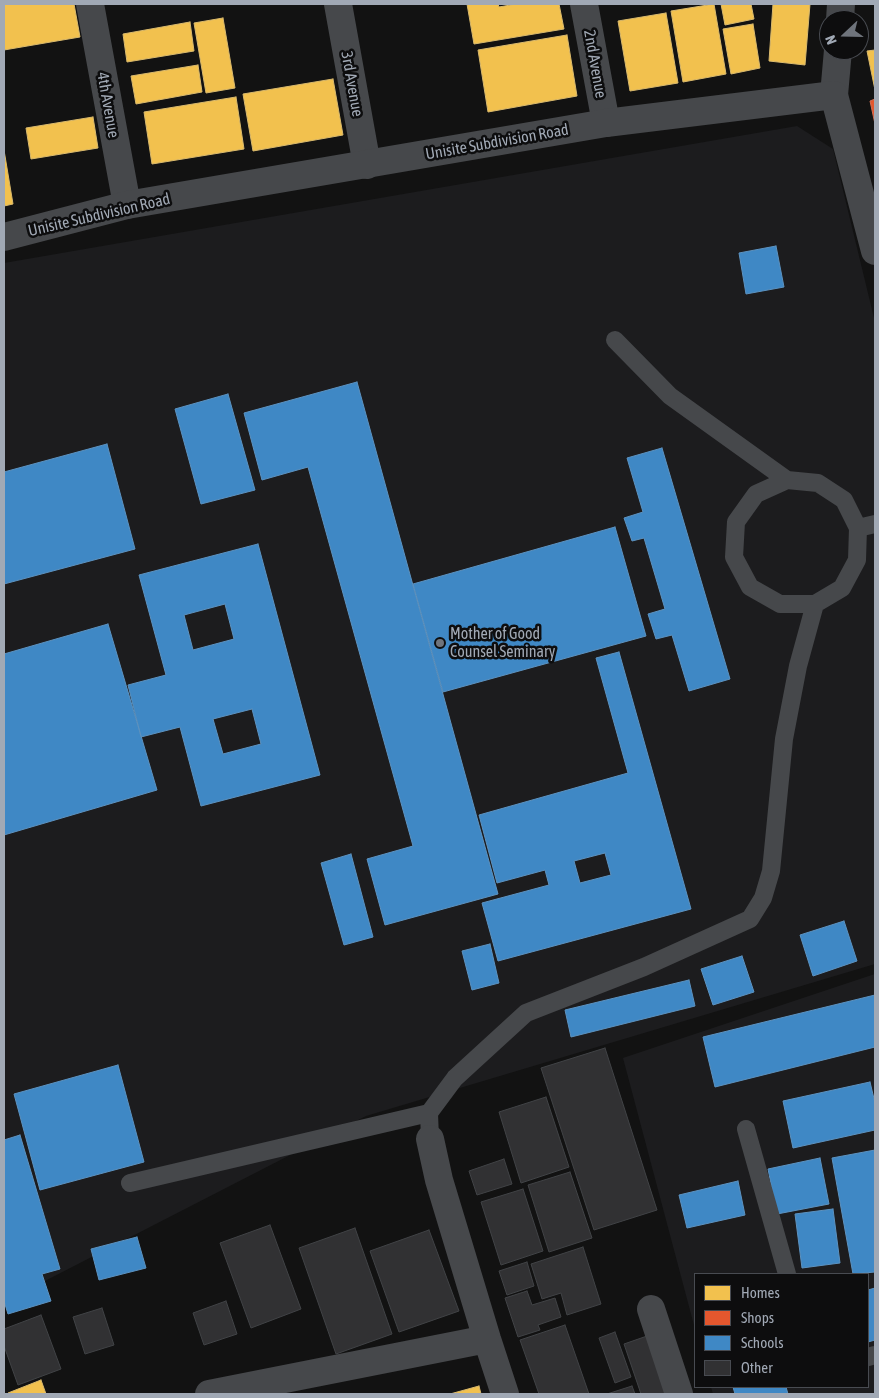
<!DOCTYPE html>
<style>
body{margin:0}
#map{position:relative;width:879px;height:1398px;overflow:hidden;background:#121212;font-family:"Asap Condensed",sans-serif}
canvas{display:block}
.frame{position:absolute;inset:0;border:5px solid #a1a9b5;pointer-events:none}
.legend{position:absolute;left:694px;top:1273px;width:175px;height:115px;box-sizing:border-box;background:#0d0d0e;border:1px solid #484b51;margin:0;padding:6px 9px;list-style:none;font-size:15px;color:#a1a9b5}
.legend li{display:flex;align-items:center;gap:10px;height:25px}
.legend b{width:25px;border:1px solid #484b51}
.north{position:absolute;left:819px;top:10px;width:50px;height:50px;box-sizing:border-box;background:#0d0d0e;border:1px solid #484b51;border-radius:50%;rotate:249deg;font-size:14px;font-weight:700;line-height:20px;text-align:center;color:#a1a9b5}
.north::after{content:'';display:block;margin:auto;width:18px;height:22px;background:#6f747c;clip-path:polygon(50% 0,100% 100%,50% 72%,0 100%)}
</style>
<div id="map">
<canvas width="879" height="1398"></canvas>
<div class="frame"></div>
<ul class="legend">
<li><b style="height:14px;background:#f2c14e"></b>Homes</li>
<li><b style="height:14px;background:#e4572e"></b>Shops</li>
<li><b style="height:14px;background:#3f88c5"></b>Schools</li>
<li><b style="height:14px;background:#313133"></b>Other</li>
</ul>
<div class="north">N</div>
</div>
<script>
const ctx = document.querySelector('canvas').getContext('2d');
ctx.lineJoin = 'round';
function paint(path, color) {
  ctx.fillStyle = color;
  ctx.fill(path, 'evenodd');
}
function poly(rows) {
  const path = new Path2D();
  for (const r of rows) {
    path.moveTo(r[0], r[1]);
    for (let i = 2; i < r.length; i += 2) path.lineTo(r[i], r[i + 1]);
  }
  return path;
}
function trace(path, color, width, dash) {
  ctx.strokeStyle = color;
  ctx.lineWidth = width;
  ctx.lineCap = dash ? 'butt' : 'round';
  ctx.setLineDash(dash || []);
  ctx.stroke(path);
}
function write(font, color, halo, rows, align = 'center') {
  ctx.font = font + ' "Asap Condensed",sans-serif';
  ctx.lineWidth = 5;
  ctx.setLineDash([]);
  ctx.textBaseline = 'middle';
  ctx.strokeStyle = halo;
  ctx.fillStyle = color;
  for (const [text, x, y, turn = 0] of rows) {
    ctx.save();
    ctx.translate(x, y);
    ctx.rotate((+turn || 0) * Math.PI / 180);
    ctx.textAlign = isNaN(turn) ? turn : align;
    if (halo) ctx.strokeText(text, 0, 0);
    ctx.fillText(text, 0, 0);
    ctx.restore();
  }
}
paint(poly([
 [797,126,833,149,875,322,875,964,366,1116,4,1302,4,263],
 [875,974,875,1394,713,1394,711,1387,868,1387,868,1274,695,1274,695,1329,623,1058]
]), '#1c1c1e');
const homes = poly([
 [4,4,74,4,80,37,4,50,4,4],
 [467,4,498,4,499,7,516,4,559,4,564,29,474,44,467,4],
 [714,4,726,74,683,82,671,11,714,4],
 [721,4,751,4,754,19,725,25,721,4],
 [773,4,810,4,805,65,769,61,773,4],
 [666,13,678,83,630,91,618,21,666,13],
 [223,18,235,88,206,93,194,23,223,18],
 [190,22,194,51,127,62,123,34,190,22],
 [753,24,760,68,731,74,723,29,753,24],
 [567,35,577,96,488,112,478,50,567,35],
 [875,50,875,90,867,51,875,50],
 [198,65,202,92,136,104,131,76,198,65],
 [333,79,343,135,253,151,243,94,333,79],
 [236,97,244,149,152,164,144,112,236,97],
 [93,117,98,148,31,159,26,128,93,117],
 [4,150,13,204,4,206,4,150],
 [41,1380,46,1394,8,1394,8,1393,41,1380],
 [479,1386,481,1394,450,1394,479,1386]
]);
paint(homes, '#f2c14e');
trace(homes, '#daba6d', 1);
const shops = poly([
 [875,99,875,124,870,101,875,99]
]);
paint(shops, '#e4572e');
trace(shops, '#d07056', 1);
const schools = poly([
 [776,246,784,287,746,294,739,253,776,246],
 [357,382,498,894,385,925,367,859,413,846,308,467,262,480,244,413,357,382],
 [228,394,255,490,201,504,175,409,228,394],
 [107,444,135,549,4,584,4,472,107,444],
 [662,448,730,679,689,691,672,635,656,639,648,614,665,609,644,538,632,541,624,518,643,512,627,458,662,448],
 [615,527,646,636,443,692,413,584,615,527],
 [258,544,320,775,201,806,180,727,141,737,128,685,166,675,139,575,258,544],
 [225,604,234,639,193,650,184,615,225,604],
 [252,709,261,744,223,754,213,719,252,709],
 [108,624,157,790,4,835,4,654,108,624],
 [619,652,691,909,498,961,482,903,549,885,545,870,497,883,479,815,628,773,596,658,619,652],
 [605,853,611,875,580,883,574,861,605,853],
 [351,854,373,937,344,945,321,863,351,854],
 [844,921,857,961,813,976,800,935,844,921],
 [490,944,499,983,472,990,462,951,490,944],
 [742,956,754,992,713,1005,701,969,742,956],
 [689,980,695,1006,571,1037,565,1010,689,980],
 [875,995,875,1047,715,1087,703,1037,875,995],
 [118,1065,144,1162,40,1190,14,1094,118,1065],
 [870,1082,875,1103,875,1130,793,1148,783,1101,870,1082],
 [20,1135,60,1269,42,1274,51,1301,8,1314,4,1301,4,1140,20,1135],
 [875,1150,875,1272,853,1274,832,1158,875,1150],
 [820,1158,829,1204,777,1214,768,1169,820,1158],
 [738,1181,745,1215,687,1228,679,1195,738,1181],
 [833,1209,840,1263,802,1268,795,1214,833,1209],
 [137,1237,146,1268,99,1280,91,1249,137,1237],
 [875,1288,875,1340,868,1342,868,1290,875,1288],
 [733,1387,786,1387,788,1394,735,1394,733,1387]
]);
paint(schools, '#3f88c5');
trace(schools, '#5c92c0', 1);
const building = poly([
 [605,1048,657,1210,594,1230,541,1068,605,1048],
 [546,1097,569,1167,521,1183,499,1112,546,1097],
 [504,1159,512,1184,477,1195,469,1171,504,1159],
 [570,1172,592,1238,549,1252,528,1185,570,1172],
 [523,1189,543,1251,501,1265,481,1202,523,1189],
 [270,1225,301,1309,251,1328,220,1243,270,1225],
 [355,1228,392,1334,336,1354,299,1248,355,1228],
 [429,1230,459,1311,399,1332,370,1251,429,1230],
 [583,1247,601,1304,567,1315,561,1293,542,1299,531,1264,583,1247],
 [527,1262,534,1286,507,1295,499,1271,527,1262],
 [527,1291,532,1305,555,1298,561,1317,538,1325,540,1330,518,1337,505,1298,527,1291],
 [226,1301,237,1334,204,1345,193,1313,226,1301],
 [102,1308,114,1345,85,1354,73,1317,102,1308],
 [41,1315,61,1369,18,1385,4,1346,4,1329,41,1315],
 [565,1325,589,1394,539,1394,520,1340,565,1325],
 [615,1332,631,1377,615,1383,599,1338,615,1332],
 [650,1335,670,1394,641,1394,624,1344,650,1335],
 [632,1386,635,1394,607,1394,632,1386]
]);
paint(building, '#313133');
trace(building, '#414346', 1);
trace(poly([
 [615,340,670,396,787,480],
 [858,528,875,524],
 [746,1129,787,1274],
 [430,1139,429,1113,455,1078,526,1013,644,967,750,919,763,898,771,871,784,739,798,666,815,604,842,588,857,560,858,528,844,500,818,483,787,480,756,494,736,522,734,557,750,587,780,604,815,604],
 [130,1183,429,1113],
 [868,1357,875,1355]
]), '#46484b', 18);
trace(poly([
 [90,4,127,205],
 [338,4,367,165],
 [584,4,606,123],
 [840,20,841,4],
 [834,95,838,50],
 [430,1139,439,1180,487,1339,505,1394],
 [651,1309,679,1394],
 [209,1394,487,1339]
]), '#46484b', 28);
trace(poly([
 [4,237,127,205,606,123,834,95,875,251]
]), '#46484b', 28);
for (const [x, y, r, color] of [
 [440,643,5,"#6f747c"]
]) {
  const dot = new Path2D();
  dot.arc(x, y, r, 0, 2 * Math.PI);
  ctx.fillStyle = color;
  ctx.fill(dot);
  trace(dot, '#0d0d0e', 2);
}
write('16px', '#a1a9b5', '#0d0d0e', [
 ["2nd Avenue",595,64,80],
 ["3rd Avenue",352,84,80],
 ["4th Avenue",108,105,80],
 ["Unisite Subdivision Road",497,142,-10],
 ["Unisite Subdivision Road",99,215,-13]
]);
write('16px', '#a1a9b5', '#0d0d0e', [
 ["Mother of Good",450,634],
 ["Counsel Seminary",450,652]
], 'left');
</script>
